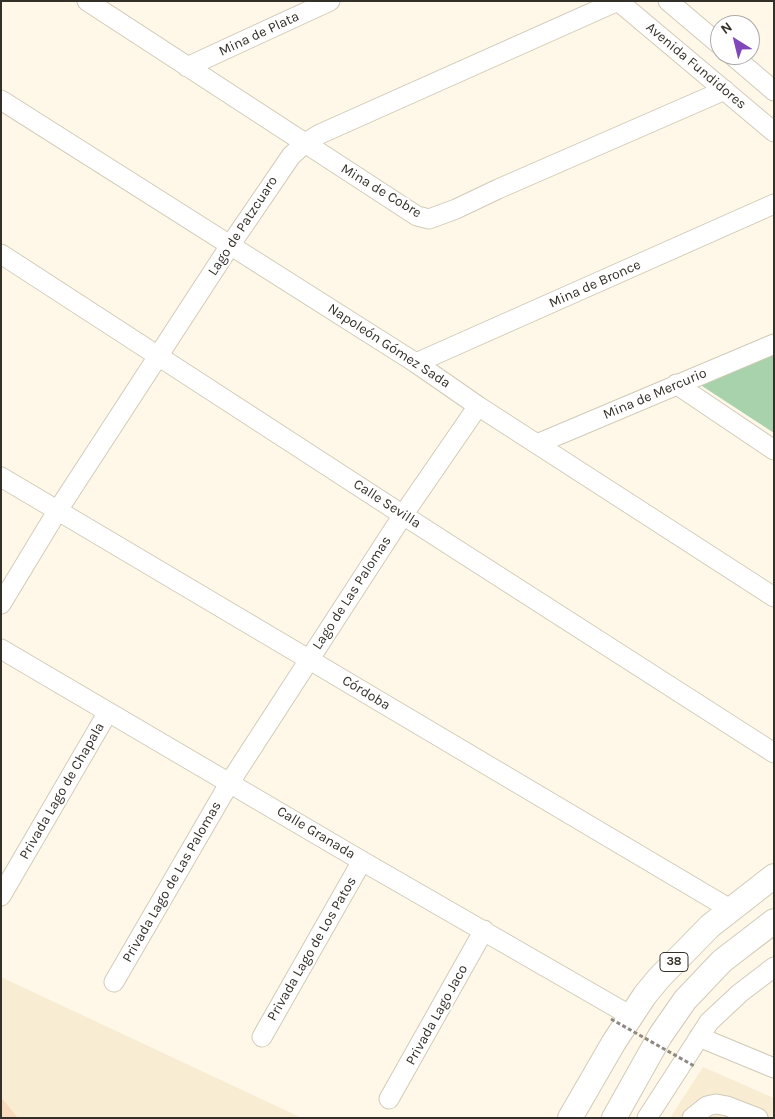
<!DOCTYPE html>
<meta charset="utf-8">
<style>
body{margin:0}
#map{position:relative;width:775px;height:1119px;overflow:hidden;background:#fff8e9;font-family:Karla,sans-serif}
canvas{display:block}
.frame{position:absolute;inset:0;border:2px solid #333029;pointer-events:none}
.north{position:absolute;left:710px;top:15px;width:50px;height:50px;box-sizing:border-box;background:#fff;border:1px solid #adaca9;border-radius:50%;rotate:324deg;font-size:14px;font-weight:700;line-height:20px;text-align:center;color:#333029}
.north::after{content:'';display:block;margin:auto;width:18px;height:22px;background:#8246bb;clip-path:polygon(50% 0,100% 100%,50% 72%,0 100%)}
</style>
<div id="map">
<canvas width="775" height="1119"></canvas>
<div class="frame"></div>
<div class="north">N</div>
</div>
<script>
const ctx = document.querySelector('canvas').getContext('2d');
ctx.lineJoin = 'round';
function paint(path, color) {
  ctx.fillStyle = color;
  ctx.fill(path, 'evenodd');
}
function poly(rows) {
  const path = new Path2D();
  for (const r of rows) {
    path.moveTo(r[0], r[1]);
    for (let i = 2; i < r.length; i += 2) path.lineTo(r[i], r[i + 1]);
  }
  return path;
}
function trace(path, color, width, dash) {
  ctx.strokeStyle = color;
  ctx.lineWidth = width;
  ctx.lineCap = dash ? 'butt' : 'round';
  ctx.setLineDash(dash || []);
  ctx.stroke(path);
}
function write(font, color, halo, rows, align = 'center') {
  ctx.font = font + ' Karla,sans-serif';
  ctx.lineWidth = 4.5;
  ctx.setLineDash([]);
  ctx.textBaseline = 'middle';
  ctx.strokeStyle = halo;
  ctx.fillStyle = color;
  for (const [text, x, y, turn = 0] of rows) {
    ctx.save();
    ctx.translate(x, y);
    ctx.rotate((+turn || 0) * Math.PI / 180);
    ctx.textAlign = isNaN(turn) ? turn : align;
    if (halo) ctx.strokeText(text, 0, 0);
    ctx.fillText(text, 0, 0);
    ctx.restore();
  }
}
paint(poly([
 [1,977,302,1118,1,1118],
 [703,1067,774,1098,774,1118,670,1118]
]), '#f8edd3');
paint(poly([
 [774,350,774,433,699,384]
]), '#a8d2ab');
paint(poly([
 [1,1097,18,1118,1,1118]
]), '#f8dbbd');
const minor = poly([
 [87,1,417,216,429,219,456,209,498,189,725,90],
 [618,1,774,132],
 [668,1,720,45],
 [732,55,774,91],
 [187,67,330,1],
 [1,100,416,363,478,406,774,597],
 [1,254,403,515,774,753],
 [416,363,774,204],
 [676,384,774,450],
 [537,444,774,344],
 [1,477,730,909],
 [1,604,58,510,231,244,291,156,305,143,320,134,618,1],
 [1,649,362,861,631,1016],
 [1,896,108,712],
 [114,982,230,782,403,515,478,406],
 [262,1037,362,861],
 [699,1037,774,1068],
 [389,1099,484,930],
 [647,1118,709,1022,740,993,774,967],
 [692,1118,707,1106,716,1104,727,1106,758,1118]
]);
const major = poly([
 [570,1118,614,1042,645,995,659,978,710,926,774,876],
 [614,1118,660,1036,685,1000,722,961,774,921]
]);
trace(minor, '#d1cab7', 21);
trace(major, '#d1cab7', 26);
trace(minor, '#fff', 19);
trace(major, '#fff', 24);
trace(poly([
 [611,1019,696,1067]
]), '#8f8a80', 3, [4, 2.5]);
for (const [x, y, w] of [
 [674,962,28]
]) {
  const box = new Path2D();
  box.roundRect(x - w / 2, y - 9.5, w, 19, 4);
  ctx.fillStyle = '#fff';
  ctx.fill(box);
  trace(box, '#333029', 1);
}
write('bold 12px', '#333029', null, [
 ["38",674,962]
]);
write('14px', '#333029', '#fff', [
 ["Mina de Plata",259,34,-25],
 ["Avenida Fundidores",696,66,40],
 ["Mina de Cobre",381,191,31],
 ["Lago de Patzcuaro",243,226,-57],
 ["Mina de Bronce",595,284,-24],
 ["Napoleón Gómez Sada",389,346,33],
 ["Mina de Mercurio",655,394,-23],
 ["Calle Sevilla",387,504,33],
 ["Lago de Las Palomas",352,593,-57],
 ["Córdoba",366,693,31],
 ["Privada Lago de Chapala",62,791,-60],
 ["Calle Granada",316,833,31],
 ["Privada Lago de Las Palomas",172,882,-60],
 ["Privada Lago de Los Patos",312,949,-60],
 ["Privada Lago Jaco",437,1015,-61]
]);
</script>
